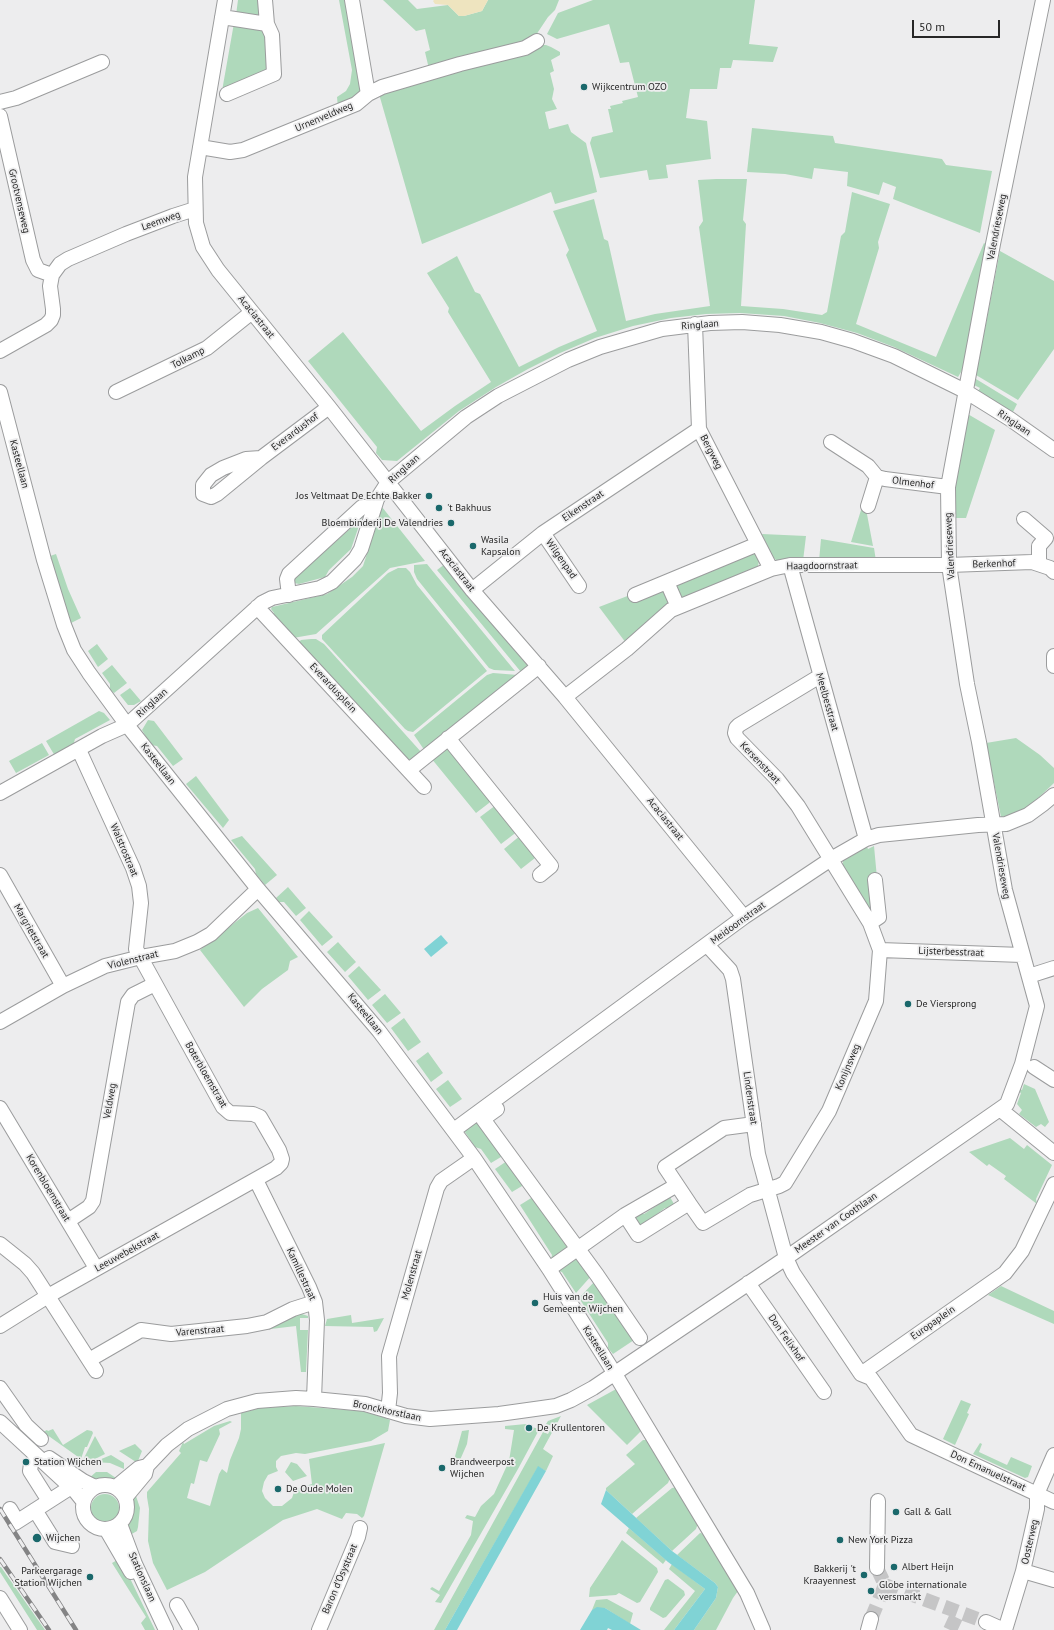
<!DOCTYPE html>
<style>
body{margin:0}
#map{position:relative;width:1054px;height:1630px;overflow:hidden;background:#ededee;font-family:"PT Sans",sans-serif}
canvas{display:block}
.scale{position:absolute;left:912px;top:20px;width:88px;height:18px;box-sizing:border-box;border:2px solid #272727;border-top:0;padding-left:5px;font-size:12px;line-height:14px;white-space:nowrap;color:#272727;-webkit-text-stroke:3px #ededee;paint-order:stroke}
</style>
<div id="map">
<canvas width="1054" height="1630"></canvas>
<div class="scale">50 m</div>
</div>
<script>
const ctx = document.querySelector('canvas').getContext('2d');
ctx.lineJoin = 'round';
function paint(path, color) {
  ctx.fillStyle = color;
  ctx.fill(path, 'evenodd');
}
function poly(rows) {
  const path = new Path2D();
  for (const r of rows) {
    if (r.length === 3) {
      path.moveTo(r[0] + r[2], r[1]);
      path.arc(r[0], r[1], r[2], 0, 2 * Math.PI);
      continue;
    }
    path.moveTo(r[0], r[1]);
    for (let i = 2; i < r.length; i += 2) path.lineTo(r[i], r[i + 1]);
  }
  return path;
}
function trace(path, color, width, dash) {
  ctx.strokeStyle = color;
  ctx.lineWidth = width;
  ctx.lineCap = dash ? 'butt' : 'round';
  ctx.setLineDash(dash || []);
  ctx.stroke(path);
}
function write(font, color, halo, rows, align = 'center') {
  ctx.font = font + ' "PT Sans",sans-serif';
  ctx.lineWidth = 3.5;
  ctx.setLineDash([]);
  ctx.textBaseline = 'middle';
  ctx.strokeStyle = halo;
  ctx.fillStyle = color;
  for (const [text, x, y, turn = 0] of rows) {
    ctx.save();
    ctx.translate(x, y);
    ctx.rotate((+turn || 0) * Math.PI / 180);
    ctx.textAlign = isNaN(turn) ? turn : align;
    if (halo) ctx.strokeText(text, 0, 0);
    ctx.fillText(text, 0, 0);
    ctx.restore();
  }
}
paint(poly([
 [238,0,260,0,260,14,257,16,236,15],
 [339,0,348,0,361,85,360,92,338,108,337,97,346,91,350,84,352,70],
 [383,0,408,0,417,9,448,5,459,16,464,16,482,11,488,0,559,0,555,10,548,17,534,38,526,44,429,69,425,52,430,50,425,29,416,31],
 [593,0,755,0,749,44,778,47,773,62,733,60,731,68,720,68,717,89,690,89,686,118,707,121,711,159,666,165,668,178,649,180,647,170,600,178,590,143,592,137,613,132,608,109,611,109,610,106,623,103,622,101,638,97,629,62,620,63,609,24,557,39,547,34,558,13],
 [234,23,264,28,270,69,222,91],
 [541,45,546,45,551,47,560,52,560,55,551,60,554,71,550,73,554,89,552,99,557,109,545,112,549,129,568,124,571,132,586,143,597,192,555,204,551,192,422,244,379,94],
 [752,128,833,136,835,143,942,159,946,165,992,171,980,233,893,199,896,187,883,182,879,195,847,186,848,172,814,168,812,179,785,174,747,172],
 [716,179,747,179,743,220,746,224,741,306,783,309,822,315,827,312,841,236,845,232,852,192,890,204,878,242,879,248,856,324,936,357,984,243,988,246,964,367,958,377,894,347,857,333,820,323,784,316,740,313,706,314,671,318,633,326,595,338,560,353,528,369,496,387,459,411,397,461,382,460,376,453,377,447,308,361,343,332,421,431,455,406,491,382,448,312,449,308,427,273,457,256,475,292,480,294,519,367,559,347,597,331,566,255,569,250,553,211,594,199,604,239,608,241,626,321,655,314,710,306,699,227,703,221,698,180],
 [1000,251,1054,281,1054,349,1018,400,976,375],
 [976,379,1017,404,1013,412,978,391,980,388,974,385],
 [966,413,995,430,966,518,952,518,953,488],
 [382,507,425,561,390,568,316,634,293,638,272,615,274,613,271,609,272,607,327,594,352,577,363,566],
 [862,507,866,509,873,546,851,542],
 [360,514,362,517,351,549,329,570,325,577,299,584,294,583,294,580,302,567,307,567,352,527,352,521],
 [762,534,806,536,803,561,776,560,773,557],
 [821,539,874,548,876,561,819,561],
 [752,552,756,554,759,561,758,566,753,572,681,601,674,585],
 [56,554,68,589,81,618,71,623,50,556],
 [427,564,431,569,515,671,494,670,489,668,417,579,414,572,414,565],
 [445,564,528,663,527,667,521,672,437,570],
 [398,568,406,568,410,572,417,585,487,671,413,732,408,731,405,729,322,639,322,635,388,573],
 [665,589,672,602,626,643,599,607,630,595],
 [311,639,316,639,324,644,422,753,411,760,405,759,297,644,301,640],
 [97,644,108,659,98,667,88,651],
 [112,665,127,683,114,693,110,690,110,684,102,673],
 [493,673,518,675,425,751,414,735,487,675],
 [130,688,141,701,134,705,128,705,120,695],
 [99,711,104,713,110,720,75,739,73,746,55,756,46,741],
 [148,720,154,721,183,759,173,766,157,746,151,745,142,730],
 [1016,738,1040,755,1054,768,1054,783,1035,801,1025,808,1014,814,1001,817,986,743],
 [42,743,49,755,16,773,9,761],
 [445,748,449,749,491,798,489,803,476,813,431,758],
 [196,776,229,820,223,828,186,784],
 [496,805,518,831,501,844,480,817],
 [521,835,536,855,535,858,521,869,504,849],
 [242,836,277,875,265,885,256,874,255,869,231,840],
 [874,846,877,878,874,917,843,866,843,861,867,847,868,849],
 [288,887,306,908,296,916,284,902,279,902,276,898],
 [258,908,298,957,290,961,288,970,262,989,244,1007,200,950,247,913],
 [309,911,333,937,322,946,300,920],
 [338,942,356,962,345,972,327,952],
 [359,966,381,990,368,1000,348,976],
 [385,994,401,1013,387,1023,372,1005],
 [404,1018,421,1042,408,1051,391,1028],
 [428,1052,443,1073,431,1082,416,1061],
 [448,1080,462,1099,450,1107,436,1089],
 [1024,1084,1035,1089,1049,1122,1045,1127,1041,1124,1036,1127,1019,1114,1022,1110,1017,1104,1021,1093,1019,1092,1020,1089,1022,1090],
 [479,1118,506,1154,491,1163,481,1149,475,1147,465,1132,466,1128],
 [1010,1138,1024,1149,1027,1145,1052,1165,1036,1199,1037,1204,1004,1179,1006,1176,989,1164,987,1166,969,1152],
 [507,1161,527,1183,512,1192,495,1169],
 [536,1195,574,1248,551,1260,552,1255,520,1205],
 [670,1197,674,1204,668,1209,665,1208,640,1227,634,1218,641,1214,644,1214],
 [577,1254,592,1275,576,1293,562,1272,558,1271],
 [596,1280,637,1338,613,1354,608,1348,608,1343,579,1298],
 [1001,1286,1054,1311,1054,1324,988,1295],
 [299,1313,308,1316,308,1318,300,1318,300,1330,308,1330,306,1372,301,1372,296,1326,262,1330],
 [351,1315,352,1323,384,1318,377,1331,374,1332,373,1327,325,1326,327,1319],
 [618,1388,642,1430,627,1445,587,1405],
 [961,1400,971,1404,967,1413,969,1414,955,1445,943,1439],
 [296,1406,361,1411,378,1415,390,1420,388,1431,371,1441,305,1454,296,1453,281,1456,276,1461,276,1467,278,1471,268,1475,264,1482,262,1491,265,1498,273,1506,282,1506,292,1498,295,1489,312,1484,309,1459,385,1443,364,1516,362,1518,357,1514,346,1513,342,1519,317,1509,283,1520,205,1572,167,1590,153,1563,148,1541,149,1509,147,1497,147,1492,181,1453,179,1451,183,1442,184,1444,214,1426,230,1421,232,1422,219,1429,220,1434,207,1462,200,1460,194,1484,191,1483,187,1498,210,1506,219,1474,222,1469,227,1473,230,1460,239,1438,241,1429,241,1413,260,1408],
 [561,1416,543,1449,553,1456,546,1471,538,1467,445,1630,434,1630,543,1432,548,1434,552,1426,546,1424,548,1421],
 [526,1424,535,1428,540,1428,518,1469,441,1603,435,1602,440,1595,430,1589,432,1587,439,1591,471,1535,473,1521,465,1518,467,1515,475,1517,481,1506,494,1494,509,1461,514,1430,505,1429,505,1426],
 [53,1429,63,1445,87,1430,92,1431,93,1433,87,1447,85,1447,81,1459,43,1432,47,1430,48,1431],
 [469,1430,467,1444,460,1460,459,1462,454,1460,462,1431],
 [95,1436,105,1454,89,1462,83,1460],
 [643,1440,648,1440,671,1476,668,1483,632,1514,606,1490,606,1488,635,1464,626,1455],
 [980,1443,982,1444,979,1452,1007,1465,1011,1457,1032,1466,1028,1477,1025,1478,973,1454],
 [135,1444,142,1451,138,1461,136,1462,119,1451],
 [111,1455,124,1463,124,1469,110,1463,94,1462],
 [291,1462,297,1464,307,1476,293,1481,285,1472],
 [96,1472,107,1472,119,1480,100,1482,88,1479],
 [677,1487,698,1523,696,1529,672,1551,636,1518,672,1488],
 [105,1508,14],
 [136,1496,140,1508,138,1527,137,1531,130,1535,128,1529,128,1523,132,1512,132,1500],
 [629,1528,666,1560,663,1564,626,1533],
 [700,1533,705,1534,738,1591,733,1598,716,1630,694,1630,716,1598,718,1587,715,1583,677,1555],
 [622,1540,657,1568,658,1572,640,1602,637,1603,619,1593,616,1595,589,1597,590,1588],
 [119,1559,126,1570,155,1630,145,1630,141,1623,146,1617,112,1563],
 [672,1564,705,1589,674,1630,664,1630,695,1591,669,1569],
 [0,1567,1,1567,45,1630,37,1630,0,1572],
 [668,1579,684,1591,685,1595,666,1617,663,1618,650,1610,650,1608,665,1580],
 [607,1599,633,1613,630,1624,605,1608,592,1610,596,1600]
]), '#afd9bb');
paint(poly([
 [434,0,488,0,482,11,464,16,459,16,448,5,435,4,433,1]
]), '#eee4bf');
paint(poly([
 [441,935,448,943,431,957,424,949],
 [538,1466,546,1471,457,1630,445,1630],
 [606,1490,672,1551,715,1583,718,1587,716,1598,694,1630,674,1630,705,1589,668,1562,601,1504],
 [597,1607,605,1608,641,1630,612,1630,608,1628,607,1630,580,1630,592,1610]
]), '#80d3d5');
trace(poly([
 [885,1585,986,1622],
 [871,1619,885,1585,877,1568],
 [950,1630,958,1613]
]), '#c5c5c6', 14, [14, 7]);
const minor = poly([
 [225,0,195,177,196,223,203,247,218,270,329,407,472,590,565,697,744,917],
 [352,0,368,94],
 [222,17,267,24],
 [227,94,274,74,272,35,267,24,265,0],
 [0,102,16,98,102,62],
 [0,116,33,260,38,270,52,275],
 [200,147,230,152,243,150,356,104,368,94,382,87,460,64,525,48,537,41],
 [695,324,699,429,771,569],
 [0,351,46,325,51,320,53,315,53,309,50,286,52,275,60,264,68,259,126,234,173,216,195,209],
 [0,392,44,560,64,625,74,650,89,673,127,725,258,889,379,1031,474,1158,549,1269,615,1374,747,1593,763,1630],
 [116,392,207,348,252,312],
 [831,442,868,466,877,477,885,479,948,487],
 [261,458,217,494,211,497,203,494,203,485,211,475,223,468,246,459,261,458,329,407],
 [868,506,877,477],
 [1024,519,1046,538,1039,546,1039,564],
 [543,533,579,586],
 [790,565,866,839],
 [667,582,678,607],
 [472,590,543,533,699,429],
 [289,595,287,579,289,574,362,507,374,507],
 [635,595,758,544],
 [257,607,424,787],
 [1054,656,1054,666],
 [565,697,627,649,671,610,771,569,790,565,949,565,1032,562,1050,568,1054,572],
 [448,738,551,866,540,875],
 [409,770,539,666],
 [0,793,102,736,127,725,262,603,272,598,320,588,332,582,355,559,361,549,377,499,388,482,466,417,498,396,568,360,600,347,662,329,710,323,742,322,780,325,821,332,853,341,894,356,965,391,1010,419,1054,450],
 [0,875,63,986],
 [870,923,879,917,875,880],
 [707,945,730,970,733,979,758,1154,786,1258,793,1273,861,1374,871,1378,911,1435,1054,1502],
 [880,950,1022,955],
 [1029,976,1054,968],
 [0,1022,63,986,105,966,141,957,175,951,197,942,211,934,258,889],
 [1034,1067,1054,1080],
 [0,1108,96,1268],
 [497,1109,483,1119,597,1275,640,1338],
 [1001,1110,1054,1153],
 [454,1130,744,917,831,859,866,839,879,835,978,825,1006,824,1028,815,1043,804,1054,795],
 [256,1180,309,1287,315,1302,317,1320,314,1399],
 [677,1185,665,1167,724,1128,754,1124],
 [689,1203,703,1223,750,1195,779,1186,785,1183,829,1111,876,1001,880,950,870,923,798,806,777,779,737,738,735,733,736,728,739,725,820,676],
 [68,1221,89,1207,93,1201,128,1002,133,995,155,984],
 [0,1244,25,1264,33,1273,96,1371],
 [549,1269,625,1215,677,1185,689,1203,638,1235,625,1215],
 [748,1283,824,1392],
 [0,1326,48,1296,276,1168,281,1163,282,1159,279,1150,260,1117,253,1114,230,1113,223,1107,136,949,141,903,139,886,133,868,79,750],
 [89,1360,141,1330,171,1334,247,1326,267,1322,293,1309,315,1302],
 [861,1374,1005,1273,1022,1251,1054,1184],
 [0,1388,26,1425,41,1439],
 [388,1411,390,1393,389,1356,437,1188,441,1181,474,1158],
 [0,1422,75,1491,83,1501],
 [49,1458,83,1481,95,1487],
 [31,1464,30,1471,49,1501],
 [105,1507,22],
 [116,1487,139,1468,147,1466,167,1445,188,1429,227,1409,257,1401,296,1398,314,1399,365,1404,406,1416,430,1419,499,1414,542,1408,556,1406,571,1400,593,1388,786,1258,1007,1104,1022,1064,1037,1006,1005,890,979,742,967,684,949,565,948,487,993,244,1043,0],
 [125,1498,145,1474,147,1466],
 [10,1509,17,1521],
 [35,1510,55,1542,72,1546],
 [15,1523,68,1489],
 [120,1524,135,1564,166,1630],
 [106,1529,131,1572],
 [877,1568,878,1501],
 [1023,1571,1054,1580],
 [0,1598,20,1630],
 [177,1605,191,1630],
 [986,1622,1004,1630],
 [319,1630,358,1537,360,1528],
 [868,1630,871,1619],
 [1005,1630,1023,1571,1037,1509,1037,1494,1054,1455]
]);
trace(minor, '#9b9c9d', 16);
trace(minor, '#fff', 14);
const rail = poly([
 [0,1509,76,1630],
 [0,1559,49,1630]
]);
trace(rail, '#848485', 4.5);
trace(rail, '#ededee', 3, [9]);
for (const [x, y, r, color] of [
 [584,87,4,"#1a686b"],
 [429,496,4,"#1a686b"],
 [439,508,4,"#1a686b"],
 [451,523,4,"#1a686b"],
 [473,546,4,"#1a686b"],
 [908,1004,4,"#1a686b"],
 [535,1303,4,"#1a686b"],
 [529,1428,4,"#1a686b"],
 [26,1462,4,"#1a686b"],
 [442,1468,4,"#1a686b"],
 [278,1489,4,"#1a686b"],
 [896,1512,4,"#1a686b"],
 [37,1538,5,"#1a686b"],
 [840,1540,4,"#1a686b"],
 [894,1567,4,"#1a686b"],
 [864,1575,4,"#1a686b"],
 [90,1577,4,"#1a686b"],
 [871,1591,4,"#1a686b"]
]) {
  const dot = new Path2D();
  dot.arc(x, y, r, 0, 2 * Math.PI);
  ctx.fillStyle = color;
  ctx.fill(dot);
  trace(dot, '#ededee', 1.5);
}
write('10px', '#272727', '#ededee', [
 ["Wijkcentrum OZO",592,87],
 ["Jos Veltmaat De Echte Bakker",421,496,"right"],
 ["'t Bakhuus",447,508],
 ["Bloembinderij De Valendries",443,523,"right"],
 ["Wasila",481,540],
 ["Kapsalon",481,552],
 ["De Viersprong",916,1004],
 ["Huis van de",543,1297],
 ["Gemeente Wijchen",543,1309],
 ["De Krullentoren",537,1428],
 ["Station Wijchen",34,1462],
 ["Brandweerpost",450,1462],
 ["Wijchen",450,1474],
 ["De Oude Molen",286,1489],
 ["Gall & Gall",904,1512],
 ["Wijchen",46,1538],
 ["New York Pizza",848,1540],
 ["Albert Heijn",902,1567],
 ["Bakkerij 't",856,1569,"right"],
 ["Kraayennest",856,1581,"right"],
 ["Parkeergarage",82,1571,"right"],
 ["Station Wijchen",82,1583,"right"],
 ["Globe internationale",879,1585],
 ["versmarkt",879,1597]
], 'left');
write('10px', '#272727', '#ededee', [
 ["Urnenveldweg",324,117,-23],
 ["Grootvenseweg",19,201,77],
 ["Leemweg",161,221,-20],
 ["Valendrieseweg",997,227,-79],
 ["Acaciastraat",256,317,51],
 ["Ringlaan",700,325,-5],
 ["Tolkamp",188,358,-27],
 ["Ringlaan",1014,423,34],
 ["Everardushof",295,432,-37],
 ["Bergweg",711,452,63],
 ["Kasteellaan",19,464,75],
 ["Ringlaan",404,469,-42],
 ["Olmenhof",913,483,7],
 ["Eikenstraat",583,506,-34],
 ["Valendrieseweg",950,546,-93],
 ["Wilgenpad",561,559,55],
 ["Berkenhof",994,564,-2],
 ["Haagdoornstraat",822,566,-1],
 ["Acaciastraat",457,570,52],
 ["Everardusplein",333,688,47],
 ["Meelbesstraat",827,702,74],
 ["Ringlaan",152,703,-42],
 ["Kersenstraat",760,763,46],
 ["Kasteellaan",158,764,52],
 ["Acaciastraat",665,819,51],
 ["Walstrostraat",124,850,67],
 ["Valendrieseweg",1001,866,80],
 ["Meidoornstraat",738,923,-36],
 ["Margrietstraat",31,931,60],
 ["Lijsterbesstraat",951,952,2],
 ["Violenstraat",133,960,-14],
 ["Kasteellaan",365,1014,51],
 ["Konijnsweg",848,1067,-67],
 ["Boterbloemstraat",206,1075,60],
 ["Lindenstraat",750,1098,82],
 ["Veldweg",110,1101,-80],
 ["Korenbloemstraat",48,1188,59],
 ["Meester van Coothlaan",836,1223,-35],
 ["Leeuwebekstraat",127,1252,-29],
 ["Kamillestraat",301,1274,65],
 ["Molenstraat",412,1275,-74],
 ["Europaplein",933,1323,-35],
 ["Varenstraat",200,1331,-5],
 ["Don Felixhof",786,1338,55],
 ["Kasteellaan",598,1348,58],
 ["Bronckhorstlaan",387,1411,12],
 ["Don Emanuelstraat",988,1471,25],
 ["Oosterweg",1030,1542,-77],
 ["Stationslaan",142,1577,66],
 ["Baron d'Osystraat",340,1579,-67]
]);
</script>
